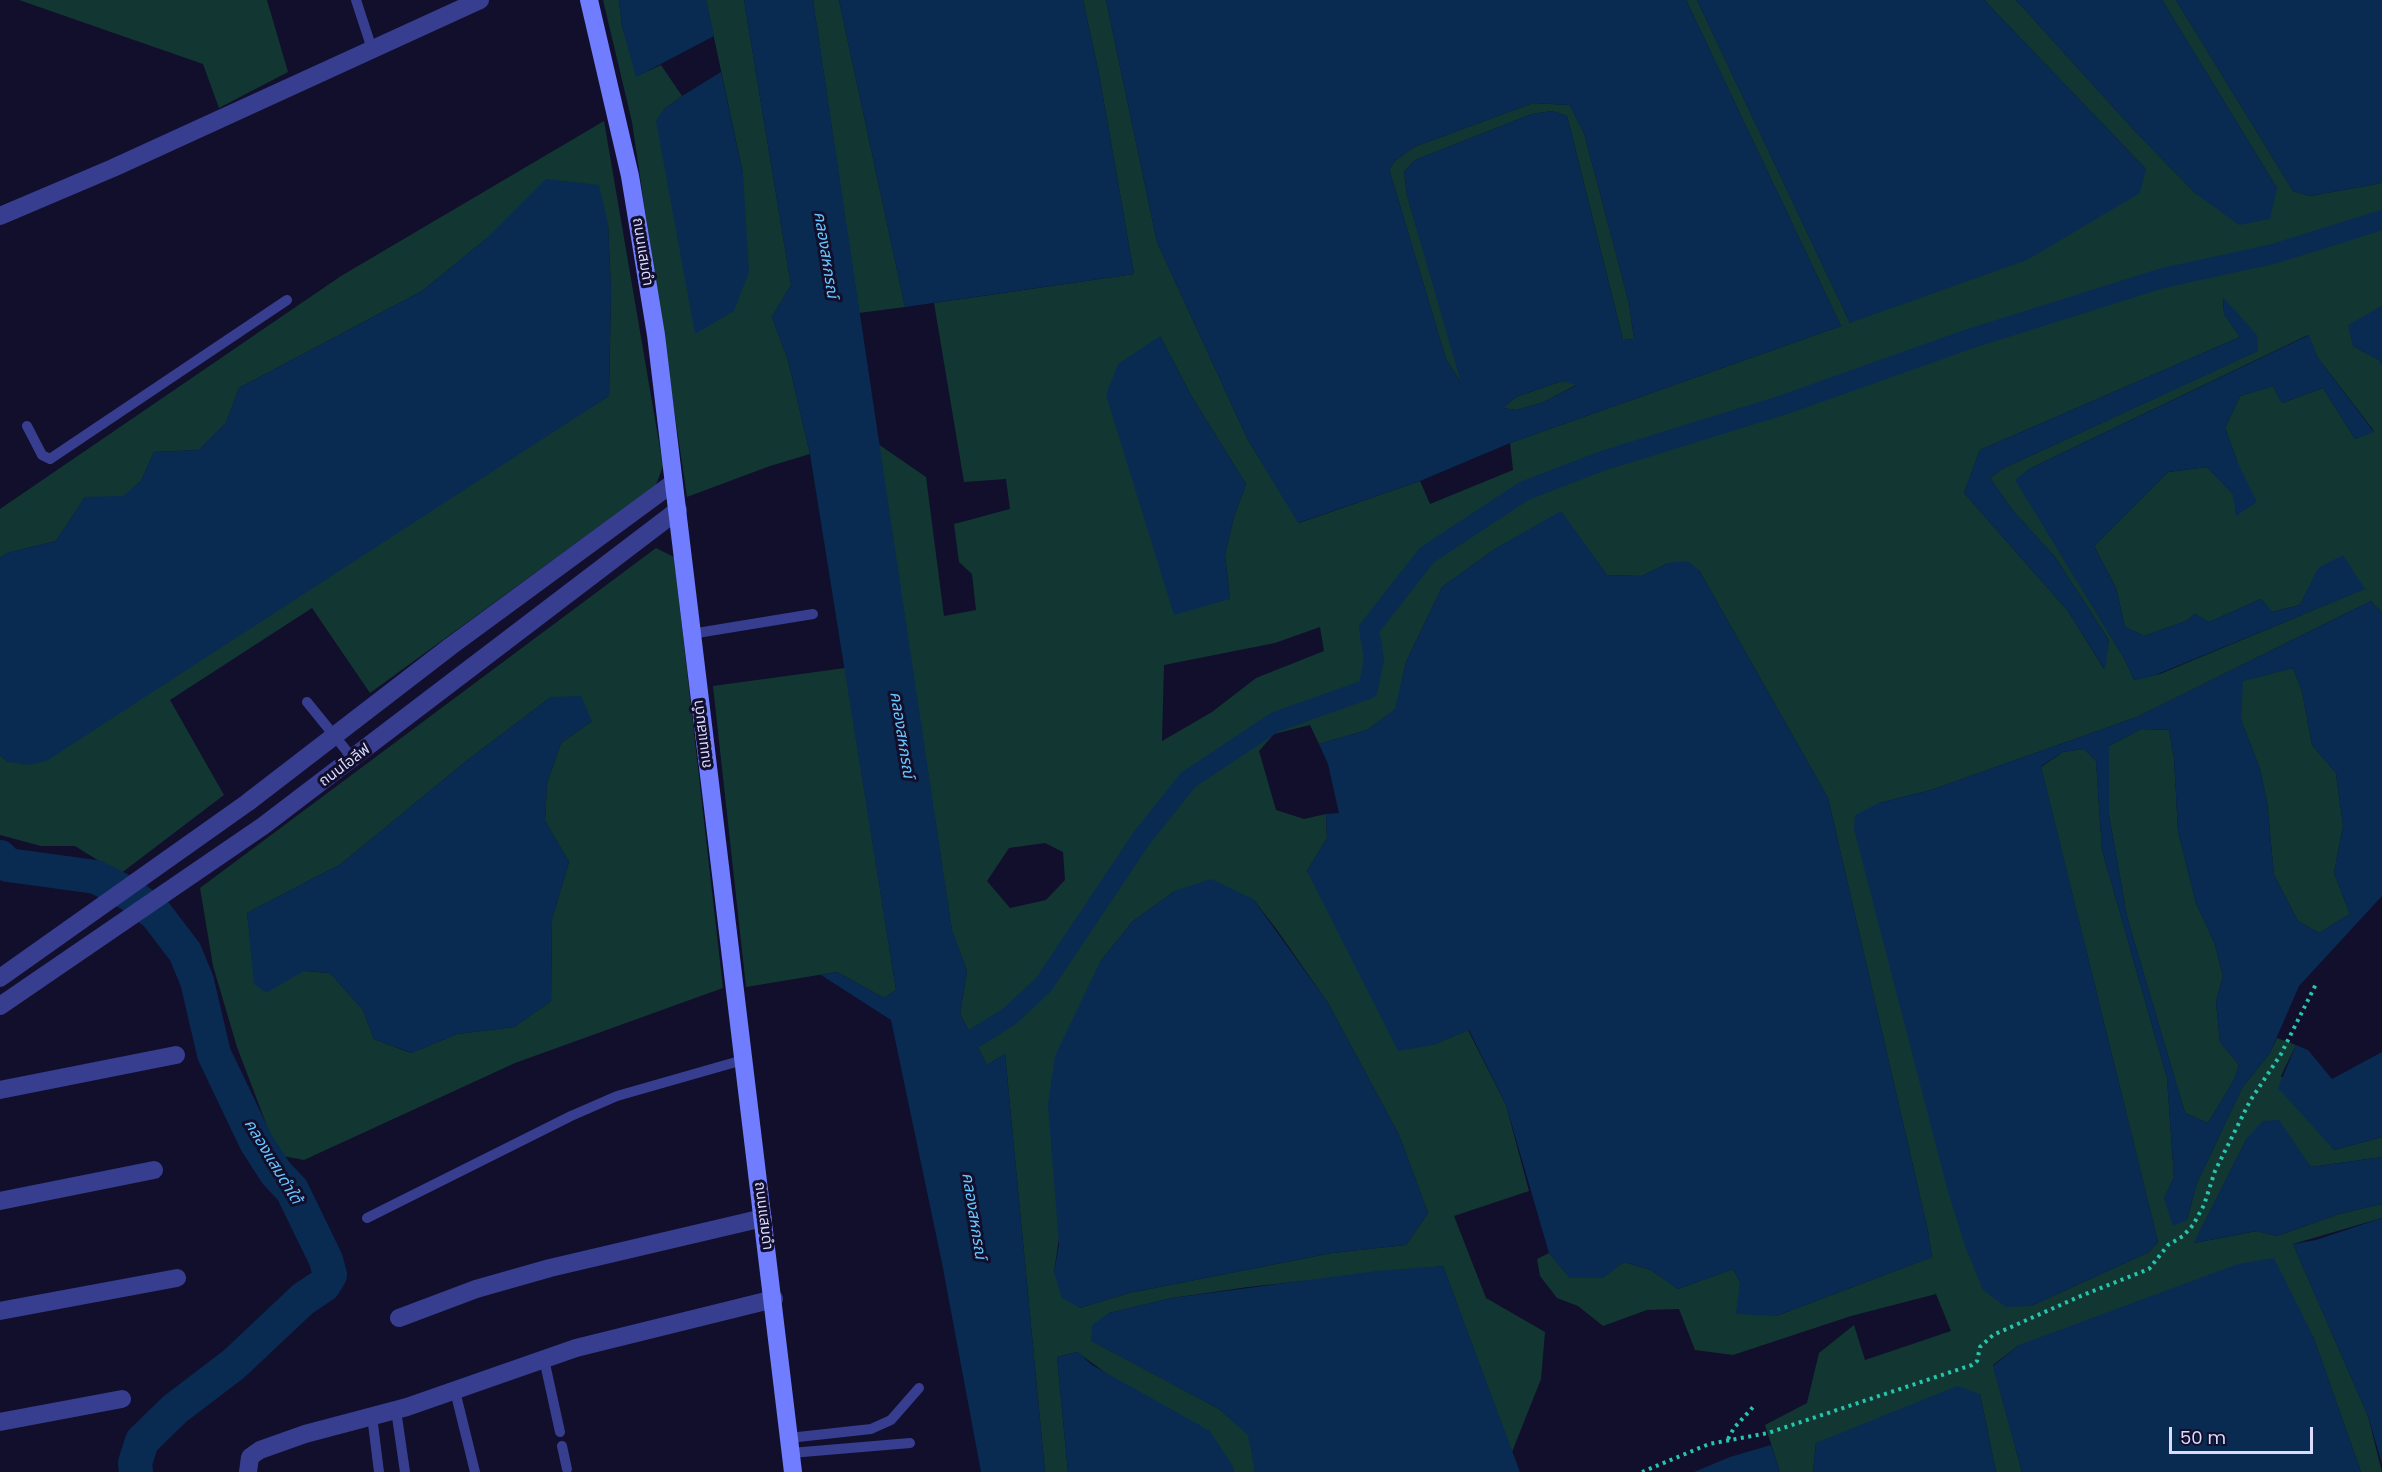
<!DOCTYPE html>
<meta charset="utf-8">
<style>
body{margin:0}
#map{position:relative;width:2382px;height:1472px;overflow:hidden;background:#110f2c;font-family:Poppins,sans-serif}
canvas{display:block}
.scale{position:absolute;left:2169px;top:1427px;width:144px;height:27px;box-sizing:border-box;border:3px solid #dbdaff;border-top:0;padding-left:8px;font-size:18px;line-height:21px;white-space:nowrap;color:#dbdaff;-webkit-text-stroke:4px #110f2c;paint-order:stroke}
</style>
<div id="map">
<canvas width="2382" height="1472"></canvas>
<div class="scale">50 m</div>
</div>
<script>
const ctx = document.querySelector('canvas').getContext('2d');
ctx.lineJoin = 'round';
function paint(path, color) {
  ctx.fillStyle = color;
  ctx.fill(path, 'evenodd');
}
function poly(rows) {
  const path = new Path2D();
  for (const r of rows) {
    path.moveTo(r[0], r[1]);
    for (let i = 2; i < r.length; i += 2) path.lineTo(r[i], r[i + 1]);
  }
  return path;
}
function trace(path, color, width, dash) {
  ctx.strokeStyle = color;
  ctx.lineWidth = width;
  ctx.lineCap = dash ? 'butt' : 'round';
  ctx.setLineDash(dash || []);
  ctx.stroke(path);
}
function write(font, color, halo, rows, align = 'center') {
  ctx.font = font + ' Poppins,"Noto Sans Thai",sans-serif';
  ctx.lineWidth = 6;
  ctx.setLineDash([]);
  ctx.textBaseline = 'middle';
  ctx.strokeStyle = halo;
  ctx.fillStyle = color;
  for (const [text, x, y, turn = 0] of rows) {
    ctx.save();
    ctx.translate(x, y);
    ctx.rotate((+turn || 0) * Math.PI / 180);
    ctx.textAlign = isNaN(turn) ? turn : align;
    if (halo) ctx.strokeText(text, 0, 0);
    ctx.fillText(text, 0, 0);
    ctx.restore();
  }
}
paint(poly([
 [19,0,267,0,288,72,219,108,203,64],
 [603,0,619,0,622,26,637,76,661,65,682,96,663,110,743,174,706,0,744,0,791,285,772,317,788,360,810,454,770,466,687,497,632,122],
 [813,0,839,0,905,307,859,313],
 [1083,0,1106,0,1157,242,1248,440,1299,523,1420,481,1430,504,1513,470,1510,443,1841,326,1686,0,1697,0,1850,323,2146,169,1984,0,2016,0,2133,129,2196,194,2277,188,2162,0,2176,0,2293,191,2310,196,2382,183,2382,306,2349,326,2353,346,2379,360,2382,365,2382,613,2371,601,2137,717,1931,790,1879,803,2031,1306,2149,1252,2158,1242,2041,767,2063,752,2084,749,2096,761,2102,850,2167,1078,2174,1177,2164,1199,2187,1220,2197,1183,2242,1088,2270,1053,2277,1038,2296,1045,2281,1076,2334,1150,2382,1137,2382,1157,2311,1167,2299,1151,2247,1138,2194,1243,2257,1231,2277,1236,2339,1214,2382,1204,2382,1218,2293,1244,2368,1416,2382,1472,2361,1472,2313,1336,2019,1345,1993,1365,2022,1472,1996,1472,1980,1394,1816,1443,1813,1472,1780,1472,1765,1425,1807,1403,1819,1353,1854,1325,1865,1360,1951,1331,1936,1294,1851,1316,1733,1355,1695,1350,1679,1309,1647,1310,1603,1326,1578,1306,1557,1298,1540,1276,1537,1259,1549,1253,1570,1278,1602,1278,1624,1262,1651,1270,1678,1289,1733,1269,1740,1282,1776,1316,1932,1257,1928,1231,1828,798,1699,570,1668,563,1642,576,1607,575,1561,512,1495,549,1442,587,1406,662,1396,709,1367,730,1319,744,1310,725,1274,734,1259,751,1276,810,1304,819,1326,814,1327,838,1307,871,1433,1045,1468,1030,1506,1105,1529,1191,1454,1216,1486,1298,1545,1332,1541,1379,1512,1452,1443,1266,1248,1287,1172,1298,1109,1313,1092,1341,1219,1409,1249,1435,1255,1472,1234,1472,1232,1465,1077,1352,1057,1357,1068,1472,1045,1472,1005,1054,987,1065,960,1014,967,971,952,931,878,444,926,477,944,616,976,610,972,574,959,562,954,524,1010,509,1006,479,964,482,934,303,1134,274,1099,74],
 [2223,298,2257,351,2002,469,1990,478,2014,512,2055,557,2109,640,2104,669,2068,611,1964,493,1980,450,2240,337,2224,314],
 [2308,335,2318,358,2374,431,2355,439,2323,388,2282,403,2273,386,2240,396,2225,428,2237,461,2233,494,2207,467,2168,472,2094,546,2116,588,2125,627,2144,636,2186,621,2195,614,2209,622,2261,599,2272,612,2300,605,2318,569,2364,589,2160,674,2134,680,2125,660,2016,480,2029,469],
 [1160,336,1192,397,1246,484,1234,517,1225,555,1230,599],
 [1320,627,1324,651,1256,678,1212,712,1162,741,1164,665,1275,643],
 [1045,843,1063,852,1065,880,1046,900,1010,908,987,881,1009,848],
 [1175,891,1253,899,1277,930,1328,1003,1399,1135,1428,1213,1406,1245,1332,1253,1129,1293,1080,1308,1054,1272,1100,962,1132,922],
 [1533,103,1570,105,1584,133,1629,303,1634,339,1623,340,1567,116,1552,111,1532,114,1415,160,1404,172,1407,195,1463,386,1446,359,1389,169,1396,160,1414,147],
 [604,121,663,466,656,485,370,693,312,608,170,700,224,795,120,874,75,846,41,846,0,835,0,755,8,762,609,396,611,290,608,224,486,239,422,291,239,388,226,423,199,450,154,452,141,481,123,497,85,497,56,541,7,553,0,558,0,509,341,276],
 [1562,381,1578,384,1544,402,1517,410,1503,408,1516,397],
 [656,548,674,557,723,988,515,1063,304,1160,278,1155,237,1047,213,966,200,888],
 [551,697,592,721,561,743,547,783,545,821,569,862,552,919,551,1001,514,1027,457,1034,411,1053,374,1039,363,1010,330,973,304,971,251,946,247,913,341,864,465,762],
 [845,668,896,990,884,998,837,972,746,987,713,686],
 [2293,668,2302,691,2312,745,2336,773,2343,826,2334,873,2350,914,2319,933,2298,921,2274,875,2267,802,2260,769,2241,720,2242,681],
 [2141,729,2169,730,2174,758,2178,831,2196,903,2215,944,2223,976,2216,1002,2220,1042,2239,1065,2234,1080,2208,1123,2185,1113,2127,917,2109,815,2109,746]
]), '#123732');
paint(poly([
 [619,0,706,0,714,36,636,77,622,26],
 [744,0,813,0,952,930,967,971,960,1014,987,1065,1005,1054,1045,1472,981,1472,942,1263,891,1020,821,975,837,972,884,998,896,990,810,454,788,360,772,317,791,285],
 [839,0,1083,0,1099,74,1134,274,905,307],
 [1106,0,1686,0,1841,326,1510,443,1420,481,1298,523,1248,440,1157,242],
 [1533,103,1570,105,1584,133,1629,303,1634,339,1623,340,1567,116,1552,111,1532,114,1415,160,1404,172,1407,195,1461,383,1446,359,1389,169,1396,160,1414,147],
 [1562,381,1577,385,1544,402,1517,410,1503,408,1516,397],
 [1697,0,1984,0,2146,169,2140,193,2027,260,1850,323],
 [2016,0,2162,0,2277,188,2270,219,2239,225,2196,194,2133,129],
 [2176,0,2382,0,2382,183,2310,196,2293,191],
 [721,72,743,174,749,272,734,311,695,334,656,121,663,110,682,96],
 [546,179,599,185,608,224,611,290,609,396,48,760,30,765,8,762,0,755,0,558,7,553,56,541,85,497,123,496,141,481,154,452,199,450,226,423,239,388,422,291,486,239],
 [2223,297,2257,335,2258,351,2002,469,1990,478,2014,512,2055,557,2109,640,2105,670,2068,611,1964,493,1980,450,2240,337,2224,314],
 [2382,306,2382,365,2379,360,2353,346,2348,325],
 [2309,335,2318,358,2374,432,2355,439,2323,388,2282,403,2273,386,2240,396,2225,428,2237,461,2257,502,2236,516,2233,494,2207,467,2168,472,2094,546,2116,588,2125,627,2144,636,2186,621,2195,614,2209,622,2261,599,2272,612,2300,605,2318,568,2343,555,2365,589,2153,676,2134,680,2125,660,2015,480,2029,469],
 [1160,336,1192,397,1246,484,1234,517,1225,555,1230,599,1174,615,1106,395,1118,364],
 [1561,511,1607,575,1642,576,1668,563,1687,561,1699,570,1828,798,1928,1231,1932,1257,1776,1316,1736,1314,1740,1282,1733,1269,1678,1289,1651,1270,1624,1262,1603,1278,1570,1278,1549,1253,1506,1105,1469,1030,1433,1045,1398,1051,1307,871,1327,838,1326,814,1339,813,1328,764,1319,744,1367,730,1395,709,1406,662,1442,587,1495,549],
 [2371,601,2382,613,2382,896,2299,986,2270,1053,2242,1088,2197,1183,2187,1220,2173,1226,2164,1199,2174,1177,2167,1078,2102,850,2096,761,2084,749,2063,752,2041,766,2158,1242,2149,1252,2031,1306,2006,1307,1983,1290,1965,1246,1947,1188,1854,829,1855,815,1879,803,1931,790,2137,717],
 [2293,668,2302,691,2312,745,2336,773,2343,826,2334,873,2350,914,2319,933,2298,921,2274,875,2267,802,2260,769,2241,720,2243,681],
 [2141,729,2169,730,2174,758,2178,831,2196,903,2215,944,2223,976,2216,1002,2220,1042,2239,1065,2234,1080,2208,1123,2185,1113,2127,917,2109,815,2109,746],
 [581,696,592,721,561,743,547,783,545,821,569,862,552,919,551,1001,514,1027,457,1034,412,1053,374,1039,363,1010,330,973,304,971,266,993,254,984,247,913,341,864,465,762,551,697],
 [1211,879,1253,899,1328,1003,1399,1135,1428,1213,1406,1245,1332,1253,1129,1293,1080,1308,1062,1298,1054,1272,1059,1245,1048,1105,1055,1056,1100,962,1132,922,1175,891],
 [2296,1045,2308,1050,2332,1079,2382,1052,2382,1137,2334,1150,2278,1088],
 [2279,1120,2311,1167,2382,1157,2382,1204,2339,1214,2277,1236,2256,1231,2194,1243,2247,1138,2263,1121],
 [2382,1218,2382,1464,2368,1416,2293,1244,2316,1240],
 [2274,1258,2313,1336,2361,1472,2022,1472,1993,1366,2019,1345,2238,1264],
 [1443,1266,1520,1472,1255,1472,1248,1435,1219,1409,1091,1341,1092,1325,1109,1313,1172,1298,1377,1271],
 [1078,1352,1092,1365,1210,1431,1232,1465,1234,1472,1068,1472,1057,1357],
 [1957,1386,1980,1394,1996,1472,1813,1472,1816,1443],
 [1771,1445,1780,1472,1694,1472,1730,1457]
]), '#092b52');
trace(poly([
 [952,1052,1010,1016,1044,984,1141,839,1188,780,1275,722,1368,689,1374,659,1369,629,1427,555,1524,491,1602,461,1783,405,1969,339,2163,278,2273,254,2382,220]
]), '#092b52', 20);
trace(poly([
 [0,857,8,865,96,877,131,895,156,914,185,952,197,981,214,1054,256,1142,276,1173,292,1190,326,1260,330,1275,324,1285,303,1299,234,1364,175,1409,142,1441,135,1463,136,1472]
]), '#092b52', 34);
trace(poly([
 [1728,1439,1734,1428,1754,1406],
 [1642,1472,1709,1444,1768,1433,1972,1365,1977,1361,1980,1347,1993,1335,2083,1295,2149,1269,2168,1245,2183,1236,2193,1225,2204,1205,2215,1171,2250,1101,2281,1054,2316,984]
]), '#27c6ac', 4, [3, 4.5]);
trace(poly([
 [356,0,372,49],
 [27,426,42,455,50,459,287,300],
 [691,634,813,614],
 [307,702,354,760],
 [367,1218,571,1116,617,1096,743,1060],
 [544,1359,560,1432],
 [455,1391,475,1472],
 [396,1410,405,1472],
 [372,1416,379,1472],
 [789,1438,871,1429,891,1420,919,1388],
 [562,1446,567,1469],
 [791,1453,910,1443]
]), '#373d8f', 10);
trace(poly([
 [0,216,113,168,480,0],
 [0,978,247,803,451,646,673,483],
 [0,1006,263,826,678,510],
 [0,1090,176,1055],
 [0,1201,154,1170],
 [0,1311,177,1278],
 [399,1318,476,1289,550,1268,763,1218],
 [0,1422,122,1399],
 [248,1472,250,1457,260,1450,305,1434,407,1407,576,1348,774,1299]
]), '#373d8f', 18);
trace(poly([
 [589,0,630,176,656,335,793,1472]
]), '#717dff', 18);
write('15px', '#dbdaff', '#110f2c', [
 ["ถนนแสมดำ",642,252,81],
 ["ถนนแสมดำ",703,734,-97],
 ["ถนนไอลีฟ",345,766,-37],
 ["ถนนแสมดำ",763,1216,83]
]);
write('italic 16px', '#68c9ff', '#110f2c', [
 ["คลองสหกรณ์",825,255,81],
 ["คลองสหกรณ์",901,735,81],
 ["คลองแสมดำใต้",272,1162,59],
 ["คลองสหกรณ์",973,1216,81]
]);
</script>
